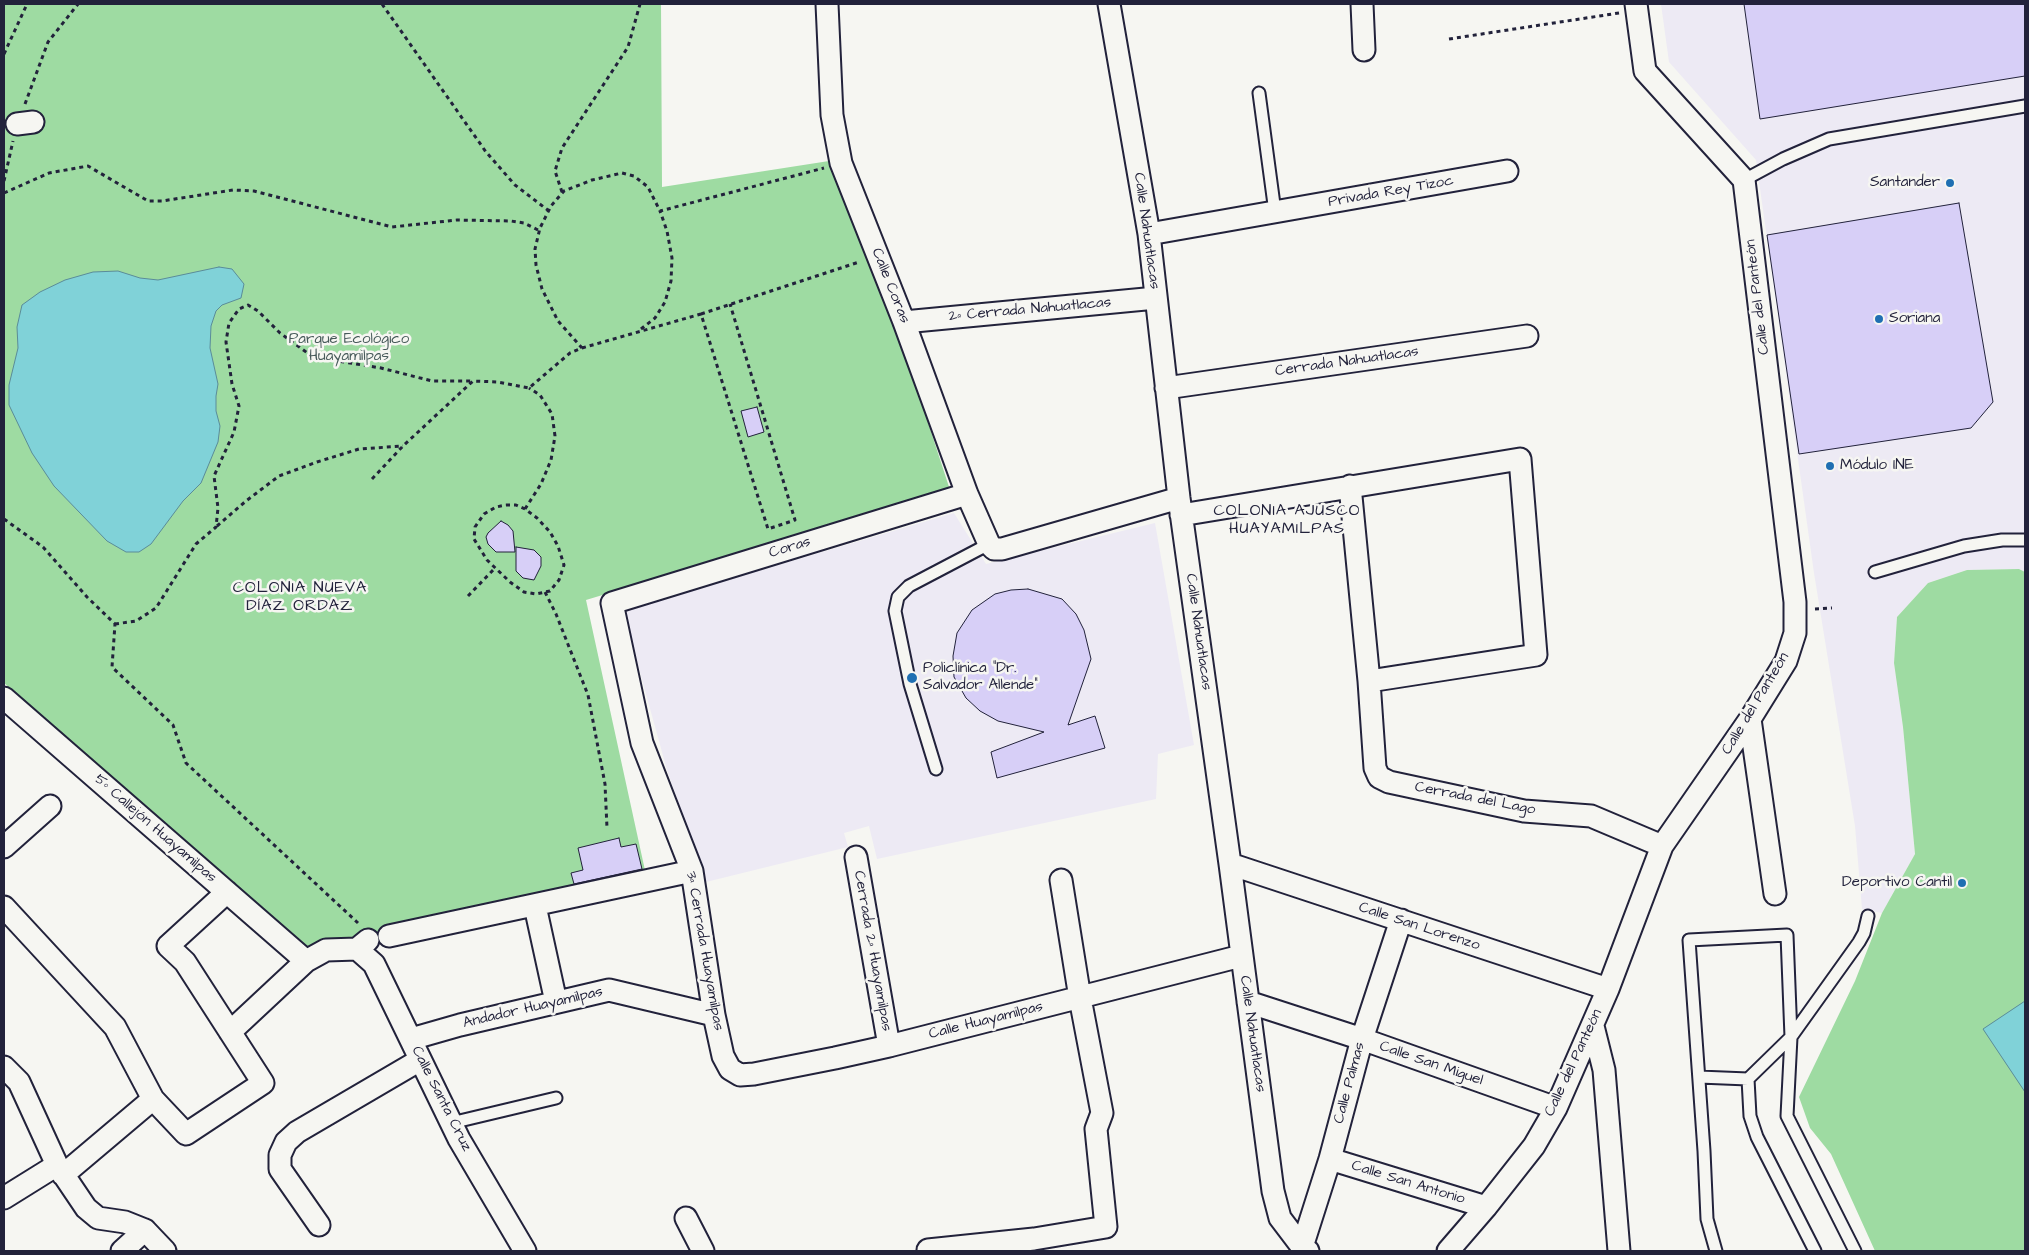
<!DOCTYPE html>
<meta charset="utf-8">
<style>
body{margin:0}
#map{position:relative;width:2029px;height:1255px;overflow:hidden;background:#f6f6f2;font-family:"Architects Daughter",sans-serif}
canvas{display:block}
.frame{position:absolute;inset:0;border:5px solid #22223b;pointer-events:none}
</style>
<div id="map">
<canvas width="2029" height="1255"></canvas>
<div class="frame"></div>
</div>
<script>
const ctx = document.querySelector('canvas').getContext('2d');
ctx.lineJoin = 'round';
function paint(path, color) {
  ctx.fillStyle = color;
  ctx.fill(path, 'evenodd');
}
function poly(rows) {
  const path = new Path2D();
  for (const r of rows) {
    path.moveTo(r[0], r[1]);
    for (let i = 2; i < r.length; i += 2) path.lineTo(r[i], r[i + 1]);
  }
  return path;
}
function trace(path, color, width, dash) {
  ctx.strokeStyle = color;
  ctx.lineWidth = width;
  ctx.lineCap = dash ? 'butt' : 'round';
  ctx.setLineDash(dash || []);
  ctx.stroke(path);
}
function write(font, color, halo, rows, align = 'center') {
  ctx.font = font + ' "Architects Daughter",sans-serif';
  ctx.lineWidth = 5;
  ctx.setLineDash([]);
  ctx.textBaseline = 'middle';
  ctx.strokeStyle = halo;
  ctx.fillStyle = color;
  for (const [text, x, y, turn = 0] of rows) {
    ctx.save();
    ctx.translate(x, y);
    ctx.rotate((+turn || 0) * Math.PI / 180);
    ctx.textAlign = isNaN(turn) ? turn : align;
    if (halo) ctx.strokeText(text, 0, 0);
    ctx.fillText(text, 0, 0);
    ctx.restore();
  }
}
paint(poly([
 [1661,4,2025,4,2025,572,2019,569,1967,570,1928,583,1897,617,1894,663,1903,727,1915,854,1882,913,1862,909,1855,826,1814,573,1756,160,1669,62],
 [954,513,986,564,1155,523,1194,745,1158,754,1156,799,877,859,869,826,844,833,848,847,706,882,667,770,623,611]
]), '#edeaf4');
paint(poly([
 [4,4,661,4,662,187,829,161,892,312,950,490,586,600,646,875,311,954,4,683],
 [2019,569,2025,572,2025,1251,1875,1251,1831,1154,1810,1128,1799,1097,1855,981,1882,913,1915,854,1903,727,1894,663,1897,617,1928,583,1967,570]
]), '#9edba2');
const water = poly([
 [219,267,232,269,244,284,241,298,222,305,216,311,211,326,210,348,218,384,216,396,216,411,220,426,218,442,201,483,183,501,151,544,139,552,126,552,107,541,54,486,32,453,9,405,9,385,18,348,17,327,22,305,40,292,65,280,93,272,118,271,140,278,158,280,219,267],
 [2025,1001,2025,1092,1983,1029,2025,1001]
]);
paint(water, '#80d2d8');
trace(water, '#5a8c99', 1);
const building = poly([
 [1744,4,2025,4,2025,76,1760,119,1744,4],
 [1959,203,1993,402,1971,428,1799,454,1767,235,1959,203],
 [757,407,764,432,748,437,741,411,757,407],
 [501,521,508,525,513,531,515,552,496,552,488,544,486,537,488,533,501,521],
 [516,547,534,550,541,557,541,566,534,580,523,578,516,571,516,547],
 [1028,589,1062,599,1076,614,1084,630,1091,659,1068,725,1095,716,1105,748,997,778,991,752,1044,732,998,721,980,711,966,698,954,677,953,656,957,633,972,610,995,594,1011,590,1028,589],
 [619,838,621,847,636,844,642,869,574,884,571,873,583,870,578,848,619,838]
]);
paint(building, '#d7cff7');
trace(building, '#22223b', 1);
const lane = poly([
 [1259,93,1275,212],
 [1744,180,1783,159,1829,139,2025,106],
 [1875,572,1964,546,2002,540,2025,540],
 [936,769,910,684,895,611,898,597,909,586,989,544],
 [1699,1077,1748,1079,1791,1037,1859,942,1864,933,1868,916],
 [1748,1079,1750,1116,1757,1137,1815,1251],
 [451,1123,556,1098],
 [1716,1251,1707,1219,1704,1151,1689,940,1787,935,1791,1037,1787,1116,1855,1251]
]);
const street = poly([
 [827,4,832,115,841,163,904,322,967,494,989,544,994,549,1002,549,1179,498],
 [1109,4,1149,234,1179,498,1230,864,1273,1191,1280,1218,1302,1247,1308,1251],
 [1362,4,1364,50],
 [17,124,33,122],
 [1149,234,1507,171],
 [904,322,1156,298],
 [1166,388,1527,336],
 [1350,486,1369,681,1375,768,1379,777,1389,782,1524,811,1591,816,1662,846],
 [967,494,612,603,642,743,692,871,714,1015,723,1056,730,1069,740,1075,754,1074,835,1058,889,1046,1241,956],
 [1181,515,1520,459,1536,655,1369,681],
 [4,698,306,961],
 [1750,719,1775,894],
 [4,847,50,806],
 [856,857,889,1046],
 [1230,864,1608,989],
 [535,906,556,1002],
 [4,907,115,1027,153,1099,186,1134,263,1083,185,962,168,946,227,892],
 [389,936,692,871],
 [357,949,374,964,459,1139,525,1251],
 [1248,1002,1362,1039,1556,1108],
 [1593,1026,1604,1070,1619,1251],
 [230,1032,306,961,326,950,357,949,368,940],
 [411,1039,460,1025,609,990,714,1015],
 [4,1067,19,1082,57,1165,86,1208,98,1218,125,1222,145,1230,165,1251],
 [1330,1159,1486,1207],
 [63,1175,153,1099],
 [4,1198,57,1165],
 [686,1218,703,1251],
 [319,1225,280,1169,280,1155,286,1142,297,1132,420,1060],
 [1302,1247,1330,1159,1362,1039,1401,920],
 [928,1250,1034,1239,1106,1227,1096,1129,1102,1113,1080,998,1061,880],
 [122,1251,145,1230],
 [1448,1251,1486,1207,1534,1146,1556,1108,1608,989,1662,846,1750,719,1786,661,1795,633,1795,602,1744,180,1645,71,1636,4]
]);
trace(lane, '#22223b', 15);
trace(street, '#22223b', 25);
trace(poly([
 [382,4,486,152,515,185,549,211],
 [1449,39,1619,13],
 [4,54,27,4],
 [25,104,48,42,78,4],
 [4,181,13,141],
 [562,192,555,171,562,148,628,47,640,4],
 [4,193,49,173,88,166,148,201,162,201,233,190,254,191,392,227,457,220,511,221,524,223,540,231],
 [701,314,859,262],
 [641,329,655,318,665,302,671,281,672,258,667,231,660,211],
 [582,348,701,314,768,529,795,520,730,304],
 [372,479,403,446,473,381,498,382,529,388,570,353,582,348,558,321,542,289,536,265,535,249,540,228,551,206,564,191,592,180,622,173,634,176,648,187,660,211,824,168],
 [506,505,516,505,525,509,537,518,550,532,558,546,564,565,559,580,550,591,536,594,524,592,510,582,487,560,474,539,475,527,484,514,496,507,506,505],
 [525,509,541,484,551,460,555,436,552,414,540,395,529,388],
 [4,519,43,547,87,597,115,624,112,667,173,725,186,763,358,923],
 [217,526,246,501,279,476,317,462,359,449,403,446],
 [545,592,556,614,588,695,605,784,607,828],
 [468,596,495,568],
 [1815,609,1832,608],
 [115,624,136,621,156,608,196,544,216,527,218,508,214,476,234,432,239,406,232,384,226,342,229,323,239,309,248,305,258,311,280,333,313,357,381,368,432,381,472,381]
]), '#22223b', 3, [4, 4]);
trace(lane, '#f6f6f2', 11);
trace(street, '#f6f6f2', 21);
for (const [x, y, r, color] of [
 [1950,183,5,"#1f6fb2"],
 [1879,319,5,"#1f6fb2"],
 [1830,466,5,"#1f6fb2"],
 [912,678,6,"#1f6fb2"],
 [1962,883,5,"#1f6fb2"]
]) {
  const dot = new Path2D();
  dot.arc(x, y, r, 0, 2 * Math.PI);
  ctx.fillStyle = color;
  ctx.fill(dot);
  trace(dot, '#f6f6f2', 2);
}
write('15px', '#22223b', '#f6f6f2', [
 ["Santander",1940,183,"right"],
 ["Soriana",1889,319],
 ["Módulo INE",1840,466],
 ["Policlínica \"Dr.",923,669],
 ["Salvador Allende\"",923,686],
 ["Deportivo Cantil",1952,883,"right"]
], 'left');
write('15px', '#22223b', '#f6f6f2', [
 ["Privada Rey Tizoc",1391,192,-10],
 ["Calle Nahuatlacas",1146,231,82],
 ["Calle Coras",890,286,68],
 ["Calle del Panteón",1758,297,-97],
 ["2ª Cerrada Nahuatlacas",1030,310,-5],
 ["Cerrada Nahuatlacas",1347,362,-8],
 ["Coras",790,548,-17],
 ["Calle Nahuatlacas",1198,632,82],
 ["Calle del Panteón",1756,704,-59],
 ["Cerrada del Lago",1475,799,11],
 ["5º Callejón Huayamilpas",155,829,41],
 ["Calle San Lorenzo",1419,927,18],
 ["3ª Cerrada Huayamilpas",704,951,80],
 ["Cerrada 2ª Huayamilpas",872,951,80],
 ["Andador Huayamilpas",533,1008,-13],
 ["Calle Huayamilpas",986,1021,-14],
 ["Calle Nahuatlacas",1252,1034,82],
 ["Calle del Panteón",1574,1063,-65],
 ["Calle San Miguel",1431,1064,19],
 ["Calle Palmas",1350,1083,-75],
 ["Calle Santa Cruz",441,1099,63],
 ["Calle San Antonio",1408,1183,17]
]);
write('15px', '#475a5a', '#f6f6f2', [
 ["Parque Ecológico",349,340],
 ["Huayamilpas",349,357]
]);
ctx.letterSpacing = '1px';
write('16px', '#22223b', '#f6f6f2', [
 ["COLONIA AJUSCO",1287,512],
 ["HUAYAMILPAS",1287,530],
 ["COLONIA NUEVA",300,589],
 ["DÍAZ ORDAZ",300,607]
]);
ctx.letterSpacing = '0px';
</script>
